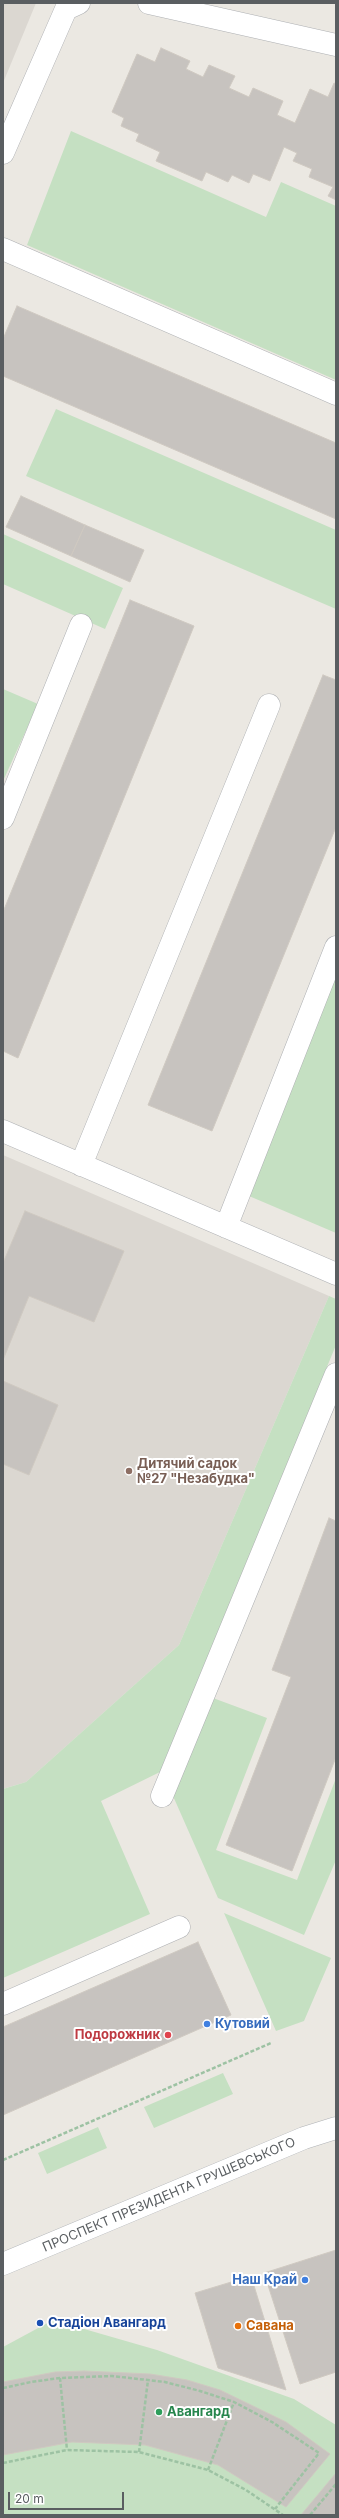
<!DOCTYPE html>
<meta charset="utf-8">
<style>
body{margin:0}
#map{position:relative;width:339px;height:2518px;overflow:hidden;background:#ebe8e2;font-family:Inter,sans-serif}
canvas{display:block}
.frame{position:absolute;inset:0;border:4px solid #5a5e61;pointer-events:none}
.scale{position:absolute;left:8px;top:2492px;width:116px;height:18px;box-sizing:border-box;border:2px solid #5a5e61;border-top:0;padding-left:5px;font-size:12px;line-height:14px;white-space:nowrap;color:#5a5e61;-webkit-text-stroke:3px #fff;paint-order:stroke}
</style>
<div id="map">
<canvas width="339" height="2518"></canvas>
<div class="frame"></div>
<div class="scale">20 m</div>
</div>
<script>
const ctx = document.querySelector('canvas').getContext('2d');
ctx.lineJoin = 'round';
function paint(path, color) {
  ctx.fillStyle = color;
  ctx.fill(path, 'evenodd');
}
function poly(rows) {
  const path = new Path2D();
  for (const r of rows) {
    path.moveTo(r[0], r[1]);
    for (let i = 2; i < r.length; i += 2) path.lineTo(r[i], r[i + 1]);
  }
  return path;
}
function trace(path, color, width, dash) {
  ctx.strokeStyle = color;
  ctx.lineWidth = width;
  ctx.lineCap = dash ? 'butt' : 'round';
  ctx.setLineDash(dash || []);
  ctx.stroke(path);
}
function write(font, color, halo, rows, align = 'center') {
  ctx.font = font + ' Inter,sans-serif';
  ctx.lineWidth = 4;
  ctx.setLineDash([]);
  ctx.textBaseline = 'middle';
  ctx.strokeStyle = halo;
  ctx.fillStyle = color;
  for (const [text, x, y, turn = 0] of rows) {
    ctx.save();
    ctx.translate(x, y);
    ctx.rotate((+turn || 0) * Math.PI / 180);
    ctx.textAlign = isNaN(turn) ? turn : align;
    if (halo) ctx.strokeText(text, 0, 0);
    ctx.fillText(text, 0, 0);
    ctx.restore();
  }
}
paint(poly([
 [3,3,36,3,3,83],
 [3,1155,329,1296,179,1645,26,1782,3,1789]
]), '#dbd7d1');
paint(poly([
 [71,131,266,217,281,182,336,206,336,380,27,245],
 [56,409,336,530,336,609,26,476],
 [3,534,123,588,105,629,3,584],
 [3,689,38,704,3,781],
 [336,976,336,1233,249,1196],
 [329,1296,336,1299,336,1345,160,1772,101,1801,150,1914,3,1978,3,1789,26,1782,179,1645],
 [213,1698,267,1718,216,1850,297,1880,336,1778,336,1860,304,1935,218,1898,173,1796],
 [224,1913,331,1958,304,2021,276,2031],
 [223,2073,233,2094,154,2128,144,2107],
 [98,2127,107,2148,47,2174,38,2153],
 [53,2320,157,2350,294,2399,336,2425,336,2515,3,2515,3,2347]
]), '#c5e0c2');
const building = poly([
 [161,48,190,61,186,69,203,77,209,65,235,76,229,88,249,97,253,88,283,101,277,115,295,123,310,89,328,97,334,83,336,84,336,200,328,196,333,187,309,177,312,169,293,161,297,153,284,147,270,181,253,174,249,183,232,175,228,182,206,172,202,181,156,161,160,152,136,141,139,134,121,126,124,118,112,112,137,54,155,62,161,48],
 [17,306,336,443,336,519,3,376,3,339,17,306],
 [21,496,85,525,71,556,6,527,21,496],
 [85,525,144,550,130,582,71,556,85,525],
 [130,600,194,626,18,1058,3,1051,3,912,130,600],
 [323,675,336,680,336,827,212,1131,148,1105,323,675],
 [25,1211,124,1251,94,1322,29,1296,3,1360,3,1263,25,1211],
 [3,1381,58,1405,29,1475,3,1464,3,1381],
 [329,1518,336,1521,336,1757,292,1871,226,1845,291,1677,272,1670,329,1518],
 [198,1942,231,2015,3,2115,3,2027,198,1942],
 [336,2250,336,2372,300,2384,264,2273,336,2250],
 [251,2276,286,2390,218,2368,195,2293,251,2276],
 [84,2371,150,2374,187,2380,220,2390,286,2422,330,2454,286,2507,218,2465,145,2445,72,2442,3,2455,3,2382,55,2372,84,2371],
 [336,2473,336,2515,301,2515,336,2473]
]);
paint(building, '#c7c3bf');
trace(building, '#cfc9c1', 1);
const lane = poly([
 [149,3,336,45],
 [3,153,66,9,79,3],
 [3,249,336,394],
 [3,818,81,625],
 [3,1131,336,1274],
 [81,1165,269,705],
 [226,1227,336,947],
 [162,1796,336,1374],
 [3,2004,179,1927]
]);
const secondary = poly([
 [3,2264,304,2138,336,2128]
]);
trace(lane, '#aeb0b3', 23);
trace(secondary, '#afb2b6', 23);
trace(poly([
 [3,2160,271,2043],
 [60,2378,67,2450],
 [3,2388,31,2382,60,2378,112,2376,165,2382,200,2391,234,2402,272,2422,319,2453,275,2509],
 [139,2452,148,2380],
 [3,2463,67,2450,139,2452,208,2470,246,2490,283,2515],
 [208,2470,234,2402],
 [310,2515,336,2484]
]), '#9dc2a3', 2.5, [4, 2]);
trace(lane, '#fff', 22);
trace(secondary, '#fff', 22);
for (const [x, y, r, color] of [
 [129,1471,4,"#8d6e63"],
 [207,2024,4,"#3f7fe0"],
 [168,2035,4,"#e0444e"],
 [305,2280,4,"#3f7fe0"],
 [40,2323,4,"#1a4fb4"],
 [238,2326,4,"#e8710a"],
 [159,2412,4,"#2e9e5b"]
]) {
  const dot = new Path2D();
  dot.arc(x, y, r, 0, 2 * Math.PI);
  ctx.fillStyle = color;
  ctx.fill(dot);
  trace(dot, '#fff', 1.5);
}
write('bold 13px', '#785e54', '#fff', [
 ["Дитячий садок",137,1464],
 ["№27 \"Незабудка\"",137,1479]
], 'left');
write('bold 13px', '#366cbe', '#fff', [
 ["Кутовий",215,2024],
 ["Наш Край",297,2280,"right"]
], 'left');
write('bold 13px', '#be3a42', '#fff', [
 ["Подорожник",160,2035]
], 'right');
write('13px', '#5a5e61', '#fff', [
 ["ПРОСПЕКТ ПРЕЗИДЕНТА ГРУШЕВСЬКОГО",169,2195,-23]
]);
write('bold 13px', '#164399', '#fff', [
 ["Стадіон Авангард",48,2323]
], 'left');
write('bold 13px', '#c56008', '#fff', [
 ["Савана",246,2326]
], 'left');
write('bold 13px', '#27864d', '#fff', [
 ["Авангард",167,2412]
], 'left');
</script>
